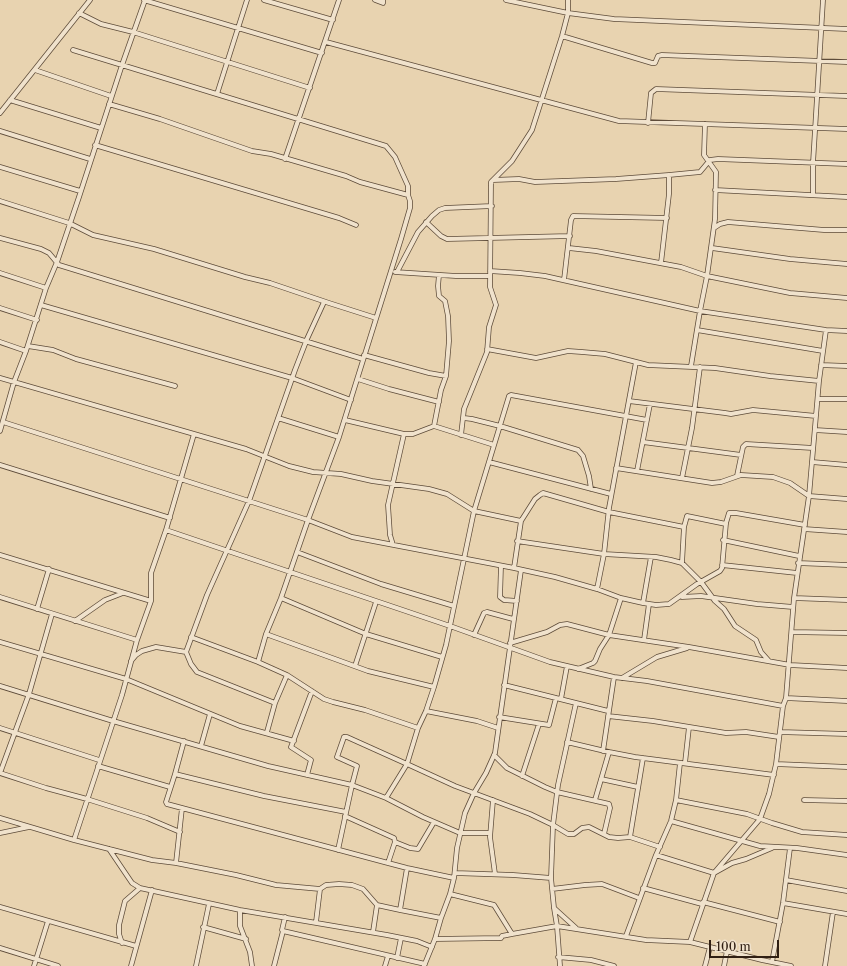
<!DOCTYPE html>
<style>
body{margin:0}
#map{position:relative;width:847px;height:966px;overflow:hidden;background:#e8d3b0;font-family:"Libre Caslon Text",serif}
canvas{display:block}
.scale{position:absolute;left:709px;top:940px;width:70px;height:18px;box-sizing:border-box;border:2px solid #301f13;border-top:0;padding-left:5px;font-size:12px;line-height:14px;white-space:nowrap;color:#301f13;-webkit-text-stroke:3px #f0e2cc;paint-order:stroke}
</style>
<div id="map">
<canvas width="847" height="966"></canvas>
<div class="scale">100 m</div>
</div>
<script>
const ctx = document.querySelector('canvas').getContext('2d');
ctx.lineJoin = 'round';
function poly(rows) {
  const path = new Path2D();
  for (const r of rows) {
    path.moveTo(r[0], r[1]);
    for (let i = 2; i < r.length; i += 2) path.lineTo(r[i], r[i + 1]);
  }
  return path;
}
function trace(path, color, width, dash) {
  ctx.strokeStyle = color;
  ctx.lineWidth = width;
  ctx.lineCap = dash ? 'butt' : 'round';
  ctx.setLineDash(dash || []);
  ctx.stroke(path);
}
const minor = poly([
 [144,0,322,53],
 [264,0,333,20],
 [375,0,383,3,383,0],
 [506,0,568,13,614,19,847,29],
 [79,13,101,24,133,32,310,88],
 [562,36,652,63,655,63,658,56,662,55,847,62],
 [326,42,619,121,847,129],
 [73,50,386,146,395,157,408,186,408,195],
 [35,70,111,96],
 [217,94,247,0],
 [10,100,101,128],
 [109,104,160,119,252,151,271,154,346,176,360,182,408,195,410,201,410,208,401,239,339,437,308,520,281,598,266,634,258,662],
 [0,113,90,0],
 [648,123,651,93,656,89,847,96],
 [0,131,90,159],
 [95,145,339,218,356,225],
 [285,159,339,0],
 [0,167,80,191],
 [493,180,519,179,535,182,616,179,669,175,700,172,710,160,718,159,847,164],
 [715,190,847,197],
 [813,195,813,163,823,0],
 [0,201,69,223,93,235,154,249,245,277,270,283,329,303,376,318],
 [426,222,441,236,447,239,570,236],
 [714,228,720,224,728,222,824,230,847,230],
 [0,238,41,249,49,253,59,265,72,269,363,359],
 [569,248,596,251,681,267,707,276,790,293,847,298],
 [712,248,790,259,847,264],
 [661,263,669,194,669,175],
 [490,271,520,273,545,276,700,311,826,330,847,331],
 [395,272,456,276,490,276],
 [397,272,418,232,432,216,439,210,445,208,492,206],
 [0,273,46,288],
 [564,280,571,220,573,216,667,218],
 [41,305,292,378,351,400],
 [0,308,37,320],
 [697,330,823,351],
 [0,342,26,351],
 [28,346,53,350,76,359,175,386],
 [487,349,536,358,568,351,582,352,605,354,648,365,715,368,770,376,819,381],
 [364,355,429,373,446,376],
 [821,365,847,366],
 [691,366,700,311,707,276,715,219,716,172,704,155,705,124],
 [0,378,246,449,289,466,313,472,341,474,372,481,429,489,447,494,474,511,521,521,514,568],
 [358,379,389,389,439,402],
 [818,399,847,399],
 [629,401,725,413,731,414,753,410,816,416],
 [278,418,339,437],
 [464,418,472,419,500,426,578,450,583,456,589,476,591,489],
 [345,420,404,434,413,434,434,426,494,445],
 [647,420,511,395,509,396,474,511,446,645,434,687,426,711,418,728,407,764,455,786,530,814,553,825,568,834,574,834,582,828,589,827,609,837,618,838,630,837,660,847],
 [3,422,308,520,352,537,514,568,555,577,597,589,604,554,609,508,636,362],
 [434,426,441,390,446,376,449,341,448,316,445,301,439,296,438,286,439,275],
 [815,430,847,432],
 [0,431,14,382,26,351,46,288,57,262,79,197,122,65,145,0],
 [461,435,464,409,487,352,489,327,496,305,490,287,491,182,512,161,532,130,562,36,568,13,568,0],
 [643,442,741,455],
 [489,462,611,494],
 [812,462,847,465],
 [0,465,170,518],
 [616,468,712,483,721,482,741,475,773,477,790,483,809,496,847,499],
 [637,471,650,404],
 [737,476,743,447,746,444,813,448],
 [682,478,692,428,700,367],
 [521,521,535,499,540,495,543,493,609,512,684,527],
 [804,529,847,532],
 [166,530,450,626,550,662,614,677,647,681,783,706],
 [723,540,799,556],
 [517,541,604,554,656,557,671,560,682,563,701,582,715,601,724,609,735,626,756,640,761,652,769,661],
 [393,545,390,535,388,505,404,434],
 [297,552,381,584,454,606],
 [0,555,151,601],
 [682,563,684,527,687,516,726,524],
 [798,563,847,565],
 [722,565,797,573],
 [501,566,500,597,504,600,517,601],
 [597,589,621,598,643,603,656,605,669,604,697,584,720,571,722,568,726,523,729,513,736,513,805,525],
 [0,597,137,640],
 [682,597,701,596,757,604,793,607],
 [281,598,366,634,442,657],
 [794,598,847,600],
 [643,603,651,557],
 [37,609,49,569],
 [75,621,105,600,123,593],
 [792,632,847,633],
 [266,634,368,671,434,687],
 [474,635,484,613,487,612,513,619],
 [191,637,258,662,287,675,324,699,333,702,365,710,418,728],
 [644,640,649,604],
 [0,642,126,679,240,726,294,741],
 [510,643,547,632,560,625,567,624,609,635,689,647,790,665,847,668],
 [186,652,191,664,197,672,275,703],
 [131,661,136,655,142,651,156,647,186,652,207,595,249,501,295,370,307,339,324,302],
 [355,666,376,602],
 [578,669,593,663,595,661,600,649,609,635,621,598],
 [622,678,657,657,687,648],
 [504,685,608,711],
 [0,686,113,721,268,766,352,785,338,850],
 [786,698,847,701],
 [561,699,567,666],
 [426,711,477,721,498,728],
 [608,716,653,721,726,733,746,732,779,737],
 [499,717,549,725,556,698],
 [0,728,99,760],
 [267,732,275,703,287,675],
 [780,732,847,734],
 [344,737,347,737,407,764,386,798,352,785,357,766,337,757,344,737],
 [184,741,175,774,166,802,167,804,388,863],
 [567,742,609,752,635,757,774,775],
 [201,746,210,714],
 [603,751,614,677],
 [494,755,507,768,545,787,557,792,609,804,610,808,604,834],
 [685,763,689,727],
 [776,764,847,767],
 [98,766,170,787],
 [0,773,46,788,87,799,147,818,180,832],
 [0,773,29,694,52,614],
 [175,774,264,796,346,812],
 [307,775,311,760,291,747,312,691],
 [522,776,539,724],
 [601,779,638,787],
 [386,798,423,817,460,833,490,833],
 [493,800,490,837,495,874],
 [595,800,609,752],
 [676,800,747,814,772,823,802,832,847,835],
 [804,800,847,801],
 [345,816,394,838,395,842,388,863,407,868,454,878],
 [0,818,74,840,152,860,176,863,236,875,276,885,320,889,316,922],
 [671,821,760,846,797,848,847,855],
 [0,833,29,827],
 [630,837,643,758],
 [74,840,122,695,137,640,151,601,151,573,166,530,194,434],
 [395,842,410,848,418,849,434,822],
 [109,849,132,883,140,888,240,910,387,935,417,941,432,947],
 [656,855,714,873,732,863,746,859,772,848],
 [176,863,182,808],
 [407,868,400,910,441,918],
 [455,873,513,875,551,878],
 [786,880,847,891],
 [643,888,702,904],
 [320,889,326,885,339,884,352,885,363,889,377,905],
 [552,889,585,885,602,884,639,898],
 [450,894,494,905,512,934,557,926,646,940,690,942,762,960,791,966],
 [703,902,780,922],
 [783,903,847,914],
 [0,907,136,946],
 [554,908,576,928],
 [240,910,240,926,250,952,252,966],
 [203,927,246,939],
 [283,931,425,964],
 [373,932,377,905,400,910],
 [626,936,656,855,671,821,676,800,680,763],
 [435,939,501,938,502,936,512,934],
 [690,942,714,873,760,819,769,794,776,764,783,706,786,698,794,598,809,496,819,381,826,330],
 [122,943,119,934,119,925,125,901,140,888],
 [0,948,58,966],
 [558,957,591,960,614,966],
 [397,958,401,938],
 [772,962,783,903,790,848],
 [34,966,48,921],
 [131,966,152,890],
 [196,966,209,904],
 [274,966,283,931,282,930,285,917],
 [385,966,388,956],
 [424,966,435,939,441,918,450,894,454,878,457,848,465,813,474,793,486,773,495,753,521,570],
 [560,966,557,926,554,908,551,878,553,825,558,785,576,703],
 [705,966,710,947],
 [724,966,727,951],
 [825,966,833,912]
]);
trace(minor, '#5e4c3a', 5.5);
trace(minor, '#f0e2cc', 4);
</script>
